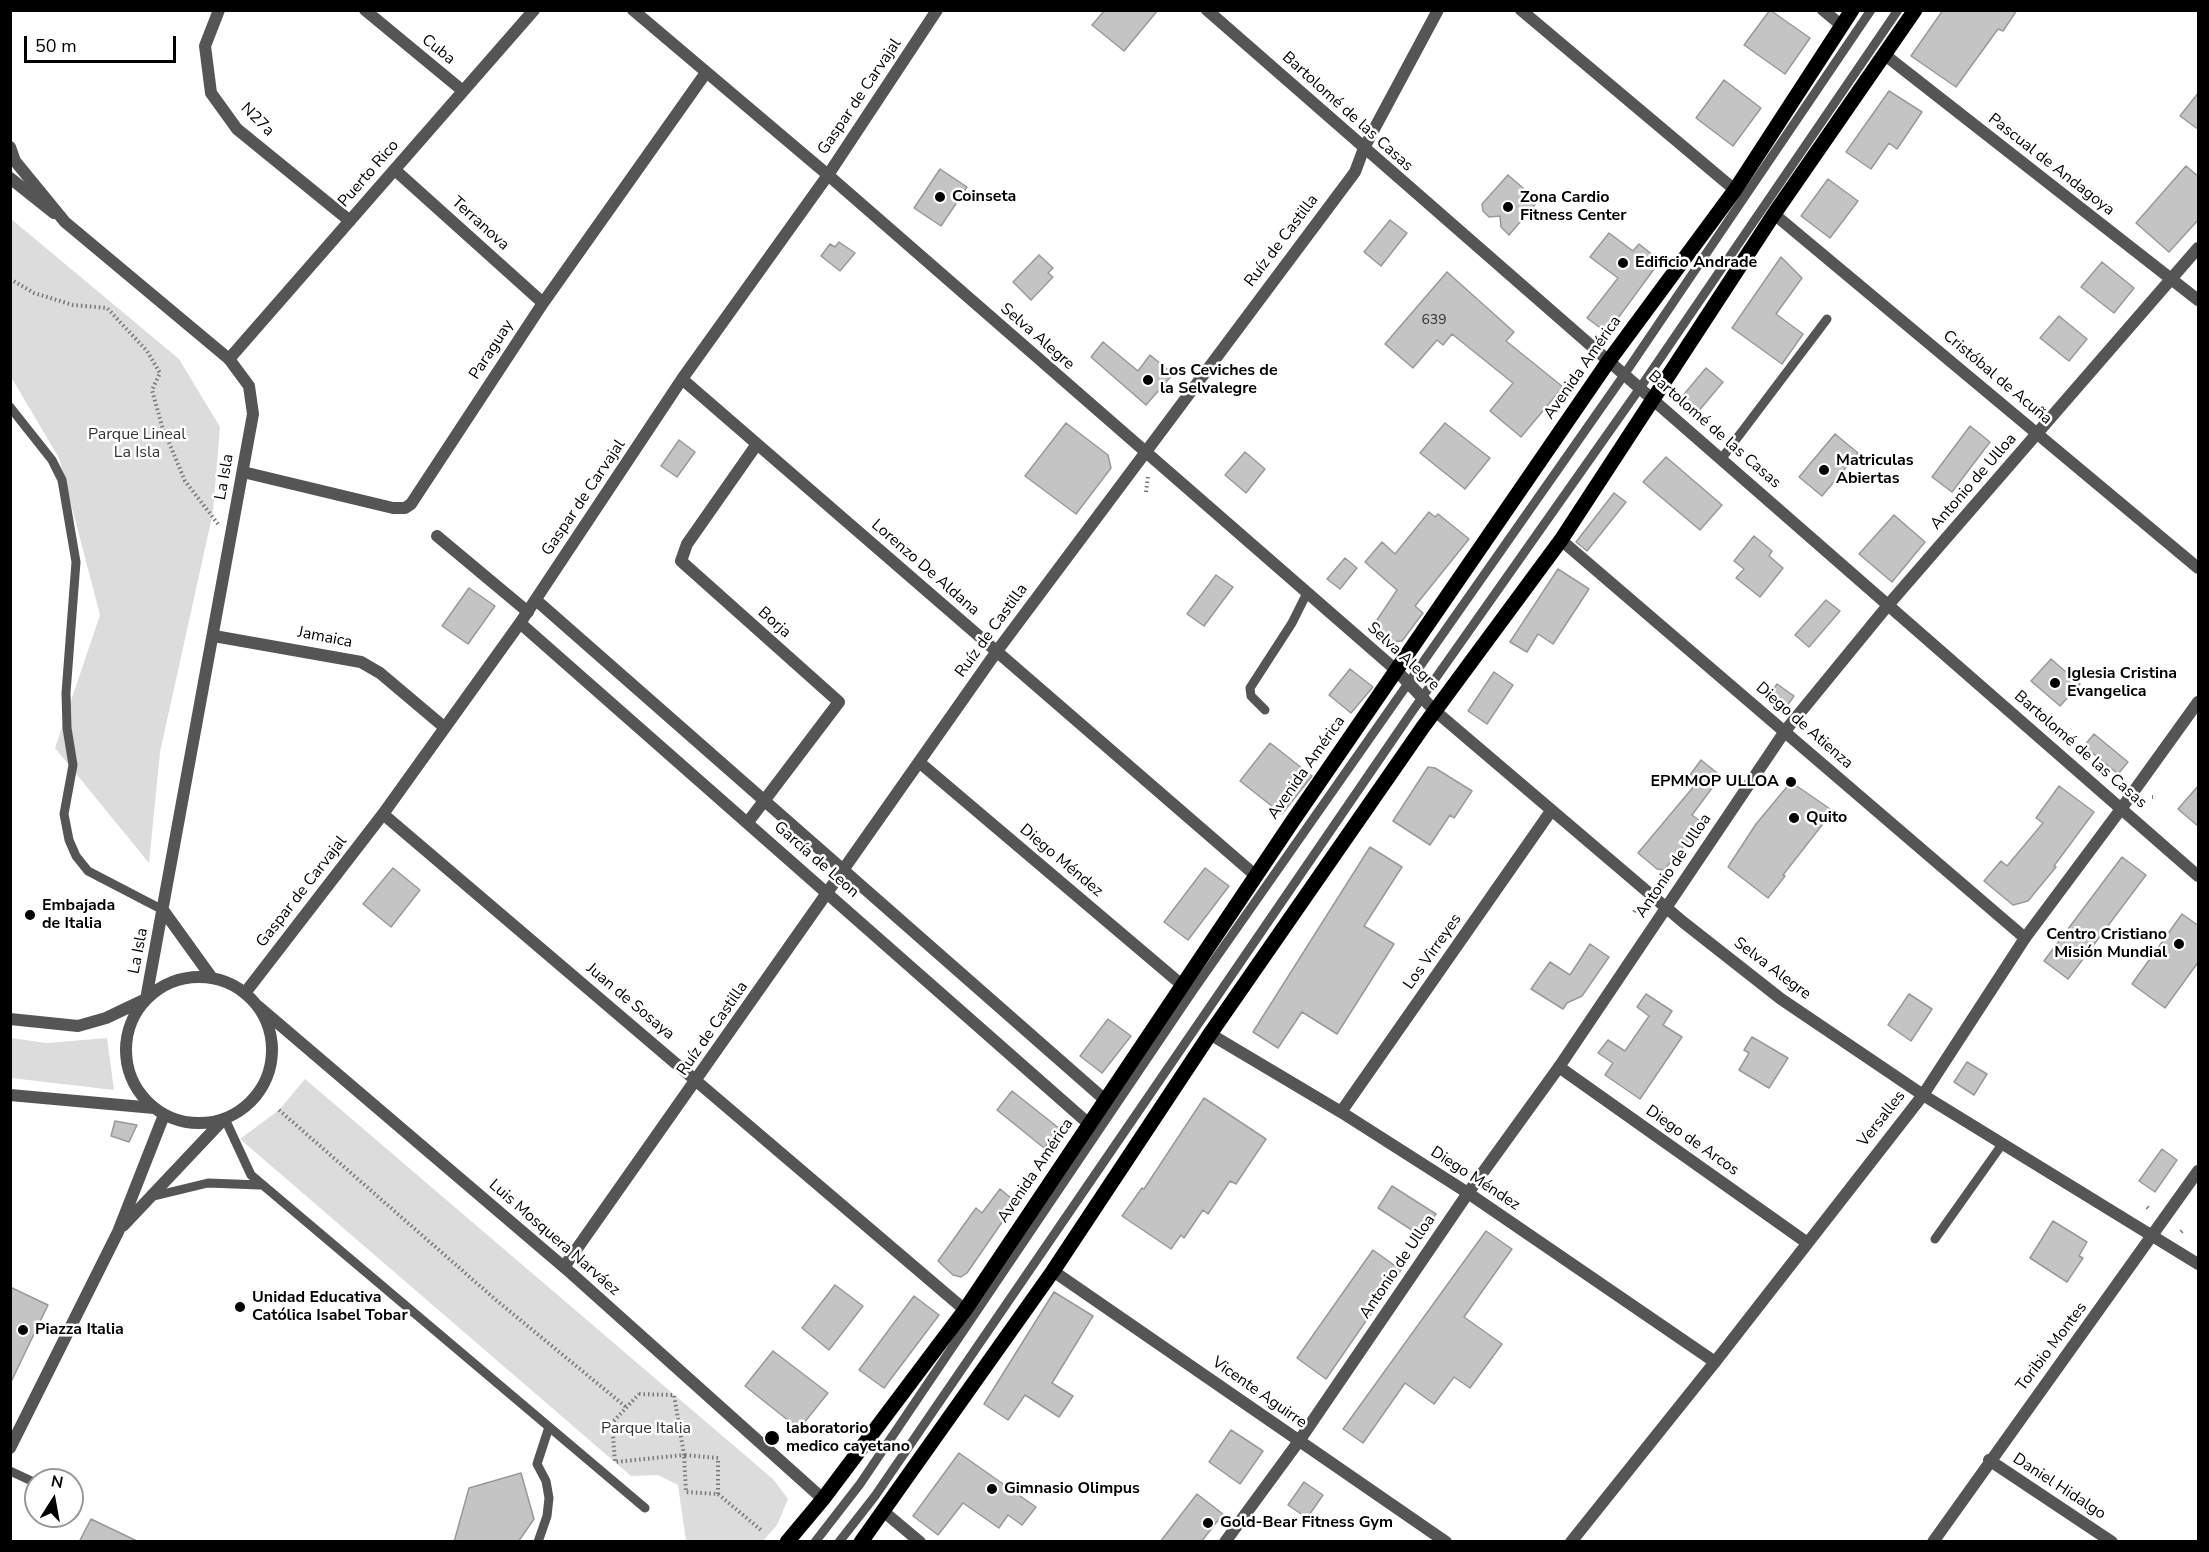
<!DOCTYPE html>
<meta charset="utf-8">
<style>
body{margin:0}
#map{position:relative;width:2209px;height:1552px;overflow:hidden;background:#fff;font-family:"Nunito Sans",sans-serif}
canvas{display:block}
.frame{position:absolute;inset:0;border:12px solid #000;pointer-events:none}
.north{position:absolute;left:24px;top:1468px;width:60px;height:60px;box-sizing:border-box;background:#fff;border:2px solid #999;border-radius:50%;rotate:11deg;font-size:16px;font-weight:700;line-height:24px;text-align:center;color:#000}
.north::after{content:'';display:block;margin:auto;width:21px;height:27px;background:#000;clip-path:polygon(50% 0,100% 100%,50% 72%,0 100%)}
.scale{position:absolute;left:24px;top:36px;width:152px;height:27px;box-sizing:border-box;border:3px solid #000;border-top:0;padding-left:8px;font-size:18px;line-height:21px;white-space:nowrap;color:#000;-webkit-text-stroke:4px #fff;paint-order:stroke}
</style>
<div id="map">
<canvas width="2209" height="1552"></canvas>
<div class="frame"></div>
<div class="north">N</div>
<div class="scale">50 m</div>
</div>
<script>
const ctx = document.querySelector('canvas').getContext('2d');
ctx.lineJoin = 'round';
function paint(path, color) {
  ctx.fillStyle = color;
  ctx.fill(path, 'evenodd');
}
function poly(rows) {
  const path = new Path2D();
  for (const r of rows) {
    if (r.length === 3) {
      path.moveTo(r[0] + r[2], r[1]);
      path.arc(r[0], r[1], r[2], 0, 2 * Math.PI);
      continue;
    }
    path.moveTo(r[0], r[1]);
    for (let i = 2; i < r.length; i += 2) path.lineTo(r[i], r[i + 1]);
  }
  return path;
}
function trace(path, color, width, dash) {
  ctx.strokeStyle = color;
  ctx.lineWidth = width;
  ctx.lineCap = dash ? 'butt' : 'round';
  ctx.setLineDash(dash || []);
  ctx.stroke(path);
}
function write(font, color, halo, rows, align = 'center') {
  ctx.font = font + ' "Nunito Sans",sans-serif';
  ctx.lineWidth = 5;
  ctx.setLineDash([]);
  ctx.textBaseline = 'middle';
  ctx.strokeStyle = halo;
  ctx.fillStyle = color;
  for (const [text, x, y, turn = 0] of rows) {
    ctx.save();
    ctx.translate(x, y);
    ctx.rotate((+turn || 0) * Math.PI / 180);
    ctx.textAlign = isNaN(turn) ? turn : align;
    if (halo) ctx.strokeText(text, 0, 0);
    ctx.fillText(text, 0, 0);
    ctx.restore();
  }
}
paint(poly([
 [10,218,179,359,220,427,213,512,160,752,149,863,55,748,100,615,59,458,11,377],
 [11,1038,47,1043,107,1038,114,1090,11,1078],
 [305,1079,774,1480,788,1499,777,1525,763,1541,686,1541,678,1485,658,1475,631,1476,240,1139,279,1110]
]), '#dcdcdc');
const building = poly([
 [1105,10,1158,10,1124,51,1092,25,1105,10],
 [1770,10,1810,38,1785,74,1744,45,1770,10],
 [1943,10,2017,10,2003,31,1998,29,1956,87,1911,56,1943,10],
 [1724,80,1761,108,1733,146,1696,118,1724,80],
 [1889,91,1922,112,1897,149,1889,143,1871,169,1846,152,1889,91],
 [2199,92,2199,130,2180,116,2199,92],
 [2186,166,2199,177,2199,219,2169,252,2136,223,2186,166],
 [940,169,967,187,941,226,914,208,940,169],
 [1508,175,1538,201,1509,235,1501,227,1500,216,1489,217,1483,211,1482,204,1508,175],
 [1828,179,1858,201,1830,238,1801,216,1828,179],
 [1390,220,1407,233,1381,266,1364,252,1390,220],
 [1609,233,1633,251,1639,244,1660,261,1607,333,1587,318,1618,278,1590,257,1609,233],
 [839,242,855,253,840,271,821,256,830,244,835,247,839,242],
 [1039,255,1053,268,1048,273,1053,277,1031,300,1013,282,1039,255],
 [1781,257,1802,278,1776,314,1803,334,1782,364,1732,328,1781,257],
 [2102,262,2134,288,2114,313,2081,287,2102,262],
 [1447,272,1514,332,1506,341,1563,387,1521,437,1490,411,1513,383,1452,334,1443,345,1437,340,1413,368,1385,344,1447,272],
 [2059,316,2087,339,2069,361,2040,338,2059,316],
 [1103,342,1138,371,1150,355,1173,374,1146,405,1091,357,1103,342],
 [1706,368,1723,382,1697,413,1680,399,1706,368],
 [1066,423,1108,455,1111,468,1076,514,1025,476,1066,423],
 [1445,423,1490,458,1465,489,1420,453,1445,423],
 [1970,426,1990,442,1952,492,1932,477,1970,426],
 [1835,434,1858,453,1822,496,1799,477,1835,434],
 [679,440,695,452,677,477,661,466,679,440],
 [1245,452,1265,469,1246,493,1225,475,1245,452],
 [1666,457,1722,505,1700,530,1643,482,1666,457],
 [1614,493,1626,502,1587,551,1576,542,1614,493],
 [1429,512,1435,517,1438,514,1469,539,1415,606,1423,613,1402,641,1390,642,1371,629,1397,590,1365,562,1382,542,1395,554,1429,512],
 [1894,515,1925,542,1892,582,1859,554,1894,515],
 [1754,536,1772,551,1769,556,1783,568,1760,597,1736,578,1744,569,1734,561,1754,536],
 [1345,558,1357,568,1340,589,1327,579,1345,558],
 [1558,569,1589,589,1553,644,1538,634,1527,652,1510,642,1558,569],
 [1216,575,1233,587,1204,626,1187,614,1216,575],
 [469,588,495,606,468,644,442,626,469,588],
 [1826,600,1840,611,1809,647,1795,635,1826,600],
 [2051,659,2080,684,2060,706,2031,681,2051,659],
 [1350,669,1373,687,1351,713,1329,695,1350,669],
 [1494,672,1513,685,1487,724,1468,711,1494,672],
 [1777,684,1794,696,1787,706,1779,705,1768,697,1777,684],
 [2094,734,2128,762,2118,774,2084,746,2094,734],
 [1270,743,1312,776,1282,814,1240,781,1270,743],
 [1701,760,1721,776,1692,815,1703,823,1664,870,1657,869,1638,853,1695,785,1687,779,1701,760],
 [1428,767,1435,768,1472,791,1454,818,1450,815,1430,845,1393,821,1428,767],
 [1791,782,1833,811,1783,875,1785,876,1768,898,1728,867,1756,824,1791,782],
 [2199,785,2199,827,2178,809,2199,785],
 [2059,786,2094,812,2054,866,2056,867,2028,901,2013,905,1984,881,2001,861,2007,866,2043,823,2036,818,2059,786],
 [1370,847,1402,867,1364,926,1394,944,1337,1034,1302,1012,1278,1048,1253,1032,1370,847],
 [2122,857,2146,875,2068,979,2044,961,2122,857],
 [393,868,420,890,391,927,363,904,393,868],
 [1205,868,1229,886,1188,940,1164,922,1205,868],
 [2182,914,2199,926,2199,961,2165,1008,2132,984,2182,914],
 [1590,944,1609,957,1582,996,1567,1003,1563,1009,1531,989,1550,962,1570,975,1590,944],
 [1646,994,1672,1011,1663,1025,1682,1037,1640,1099,1605,1075,1613,1063,1598,1053,1608,1040,1625,1051,1649,1016,1637,1007,1646,994],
 [1909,994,1932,1009,1911,1041,1888,1025,1909,994],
 [1108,1019,1131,1036,1102,1073,1080,1056,1108,1019],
 [1752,1037,1788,1058,1769,1088,1739,1070,1749,1053,1744,1050,1752,1037],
 [1967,1062,1987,1074,1974,1095,1954,1082,1967,1062],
 [1012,1091,1060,1129,1044,1148,997,1110,1012,1091],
 [1204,1098,1266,1139,1236,1184,1230,1181,1208,1214,1203,1210,1184,1238,1181,1235,1171,1249,1122,1216,1142,1188,1144,1189,1204,1098],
 [115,1121,137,1125,129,1142,111,1136,115,1121],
 [2162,1149,2177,1160,2155,1192,2139,1181,2162,1149],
 [1392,1186,1436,1214,1421,1236,1378,1208,1392,1186],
 [1000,1189,1016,1202,967,1273,961,1277,953,1275,938,1261,976,1208,982,1213,1000,1189],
 [2053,1221,2087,1242,2079,1256,2083,1258,2067,1282,2030,1258,2053,1221],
 [1486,1231,1512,1249,1464,1317,1502,1344,1470,1388,1454,1377,1434,1404,1405,1383,1363,1443,1343,1429,1486,1231],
 [1373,1250,1401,1270,1326,1379,1297,1358,1373,1250],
 [835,1285,863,1306,829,1350,802,1328,835,1285],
 [10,1287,48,1305,10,1384,10,1287],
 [1054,1292,1093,1316,1052,1383,1073,1396,1059,1417,1025,1395,1008,1420,984,1404,1054,1292],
 [914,1296,939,1315,884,1388,859,1370,914,1296],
 [773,1351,828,1393,799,1429,745,1386,773,1351],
 [1231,1430,1263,1451,1240,1484,1209,1462,1231,1430],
 [959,1453,1036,1507,1022,1525,1008,1515,999,1528,963,1503,938,1535,913,1516,959,1453],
 [521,1473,534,1519,518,1542,454,1542,469,1488,521,1473],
 [1304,1482,1323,1495,1307,1518,1288,1505,1304,1482],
 [1197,1494,1223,1514,1201,1542,1160,1542,1197,1494],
 [91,1519,139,1542,79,1542,91,1519]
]);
paint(building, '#c4c4c4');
trace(building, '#999', 1.5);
trace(poly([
 [10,279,34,293,73,305,107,308,147,351,160,373,152,390,162,426,185,481,218,524],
 [1146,492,1148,476],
 [2116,779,2116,778],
 [2152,797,2153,797],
 [1634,912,1636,909],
 [279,1110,496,1300,626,1407],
 [2147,1207,2149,1209],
 [2181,1232,2183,1230],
 [639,1394,674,1395,684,1455,615,1462,612,1423,639,1394],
 [718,1494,718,1458,684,1455,686,1492,718,1494,761,1530]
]), '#777', 4, [1.5, 3]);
trace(poly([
 [10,407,52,460,62,480,76,562,66,693,67,728,73,765,64,814,69,840,76,856,88,871,163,910],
 [1722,458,1827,319],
 [1265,710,1251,696,1250,688,1292,623,1307,593],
 [225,1119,251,1175,645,1508],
 [150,1197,208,1183,260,1185],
 [1935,1239,2003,1143],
 [10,1471,36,1483],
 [538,1542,547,1516,549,1498,546,1481,537,1464,549,1427],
 [815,1542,860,1484,1192,992,1624,375,1871,10],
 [839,1542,875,1496,1409,716,1640,388,1898,10]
]), '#555', 9);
trace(poly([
 [437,536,528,612]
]), '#555', 12);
trace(poly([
 [219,10,205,46,211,93,237,129,350,221],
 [365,10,463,91],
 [1521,10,1735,190],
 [1823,10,1841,25],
 [1885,55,2198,300],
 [395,170,543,303],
 [10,178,54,213],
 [1774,214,2198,568],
 [229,359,534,10],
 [682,379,1255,875],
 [243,472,393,508,405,508,411,504,543,303,705,74],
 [1561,540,2025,938],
 [536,600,1104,1099],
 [520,623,1089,1124],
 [214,636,361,662,380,673,444,727],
 [919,762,1182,985],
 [2121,809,2198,702],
 [383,814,965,1310],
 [748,822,839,702,681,561,687,544,757,444],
 [245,993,383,814,520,623,682,379,828,175,937,10],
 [259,1007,572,1274,823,1499],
 [1210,1034,1341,1112,1468,1193,1715,1362],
 [1559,1067,1806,1242],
 [10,1095,154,1108],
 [1341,1112,1551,811],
 [564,1267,997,651,1355,172,1364,148,1438,10],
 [1053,1271,1446,1542],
 [1989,1460,2112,1542],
 [883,1511,920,1542],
 [1933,1542,2198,1171]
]), '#555', 12);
trace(poly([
 [633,10,828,175,1396,670,1434,710,1683,922,1781,999,1923,1095,2198,1264],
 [1207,10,2198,876],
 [10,147,15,161,65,222,229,359,249,386,253,414,146,999,106,1018,78,1026,10,1019],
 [163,910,212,978],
 [199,1050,73],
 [123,1226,224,1119],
 [10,1448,118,1232,164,1115],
 [1225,1542,1299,1441,1468,1193,1559,1067,1785,731,1889,604,2198,248],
 [1571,1542,1715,1362,1923,1095,2025,938,2121,809]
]), '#555', 12);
trace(poly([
 [787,1542,823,1499,965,1310,1292,822,1608,362,1735,190,1852,10],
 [861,1542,1053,1271,1210,1034,1423,727,1561,540,1774,214,1915,10]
]), '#000', 15);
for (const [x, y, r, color] of [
 [940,197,6,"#000"],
 [1508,207,6,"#000"],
 [1623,263,6,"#000"],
 [1148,380,6,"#000"],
 [1824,470,6,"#000"],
 [2055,683,6,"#000"],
 [1791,782,6,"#000"],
 [1794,818,6,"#000"],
 [30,915,6,"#000"],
 [2179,944,6,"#000"],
 [240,1307,6,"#000"],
 [23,1330,6,"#000"],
 [772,1438,8,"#000"],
 [992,1489,6,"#000"],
 [1208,1523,6,"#000"]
]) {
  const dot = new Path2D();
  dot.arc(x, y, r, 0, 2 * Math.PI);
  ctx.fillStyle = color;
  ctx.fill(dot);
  trace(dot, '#fff', 2);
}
write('14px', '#313131', null, [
 ["639",1434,321]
]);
write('16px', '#000', '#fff', [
 ["Cuba",438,50,39],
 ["Gaspar de Carvajal",860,97,-56],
 ["Bartolomé de las Casas",1347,112,42],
 ["N27a",257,120,45],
 ["Pascual de Andagoya",2051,165,38],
 ["Puerto Rico",369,174,-49],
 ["Terranova",480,224,42],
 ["Ruíz de Castilla",1282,241,-53],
 ["Selva Alegre",1037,337,41],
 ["Paraguay",492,350,-57],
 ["Avenida América",1583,368,-55],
 ["Cristóbal de Acuña",1997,378,40],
 ["Bartolomé de las Casas",1714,430,41],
 ["La Isla",225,477,-80],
 ["Antonio de Ulloa",1974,482,-49],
 ["Gaspar de Carvajal",584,498,-56],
 ["Lorenzo De Aldana",925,568,41],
 ["Borja",774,623,41],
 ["Ruíz de Castilla",992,631,-54],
 ["Jamaica",325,638,11],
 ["Selva Alegre",1403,657,43],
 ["Diego de Atienza",1804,726,41],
 ["Bartolomé de las Casas",2080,750,41],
 ["Avenida América",1307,768,-55],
 ["García de Leon",816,860,41],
 ["Diego Méndez",1061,861,40],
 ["Antonio de Ulloa",1674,866,-56],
 ["Gaspar de Carvajal",302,892,-52],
 ["La Isla",139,951,-79],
 ["Los Virreyes",1433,952,-55],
 ["Selva Alegre",1772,969,37],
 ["Juan de Sosaya",630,1002,40],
 ["Ruíz de Castilla",713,1029,-55],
 ["Versalles",1882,1119,-52],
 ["Diego de Arcos",1692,1141,35],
 ["Avenida América",1036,1171,-56],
 ["Diego Méndez",1475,1179,33],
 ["Luis Mosquera Narváez",554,1238,41],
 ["Antonio de Ulloa",1398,1267,-56],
 ["Toribio Montes",2052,1347,-53],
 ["Vicente Aguirre",1259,1393,35],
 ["Daniel Hidalgo",2059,1487,33]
]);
write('bold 16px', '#000', '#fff', [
 ["Coinseta",952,197],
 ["Zona Cardio",1520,198],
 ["Fitness Center",1520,216],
 ["Edificio Andrade",1635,263],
 ["Los Ceviches de",1160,371],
 ["la Selvalegre",1160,389],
 ["Matriculas",1836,461],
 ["Abiertas",1836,479],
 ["Iglesia Cristina",2067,674],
 ["Evangelica",2067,692],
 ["EPMMOP ULLOA",1779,782,"right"],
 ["Quito",1806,818],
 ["Embajada",42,906],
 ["de Italia",42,924],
 ["Centro Cristiano",2167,935,"right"],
 ["Misión Mundial",2167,953,"right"],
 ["Unidad Educativa",252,1298],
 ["Católica Isabel Tobar",252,1316],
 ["Piazza Italia",35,1330],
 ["laboratorio",786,1429],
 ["medico cayetano",786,1447],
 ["Gimnasio Olimpus",1004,1489],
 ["Gold-Bear Fitness Gym",1220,1523]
], 'left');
write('16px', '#333', '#fff', [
 ["Parque Lineal",137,435],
 ["La Isla",137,453],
 ["Parque Italia",646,1429]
]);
</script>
